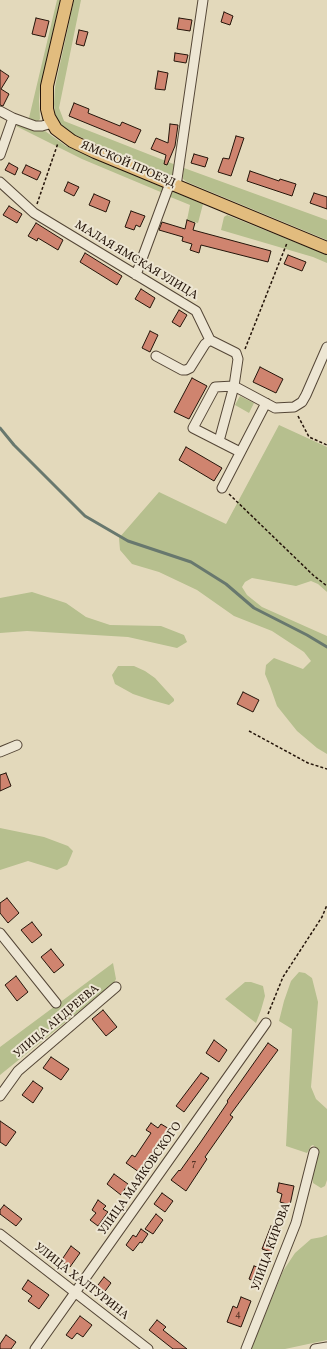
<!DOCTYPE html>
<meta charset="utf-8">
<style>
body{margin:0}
canvas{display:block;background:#e3d9bb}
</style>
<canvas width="327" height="1349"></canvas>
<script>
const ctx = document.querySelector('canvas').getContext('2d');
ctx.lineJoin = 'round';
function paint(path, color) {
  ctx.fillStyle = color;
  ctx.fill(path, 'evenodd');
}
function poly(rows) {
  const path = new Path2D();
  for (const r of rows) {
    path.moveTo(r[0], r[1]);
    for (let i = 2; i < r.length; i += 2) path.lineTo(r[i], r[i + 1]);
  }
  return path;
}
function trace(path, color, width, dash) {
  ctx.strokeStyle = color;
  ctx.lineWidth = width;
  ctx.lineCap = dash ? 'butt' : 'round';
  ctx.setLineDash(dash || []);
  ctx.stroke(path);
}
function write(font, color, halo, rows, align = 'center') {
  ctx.font = font + ' Vollkorn,serif';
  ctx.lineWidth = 4;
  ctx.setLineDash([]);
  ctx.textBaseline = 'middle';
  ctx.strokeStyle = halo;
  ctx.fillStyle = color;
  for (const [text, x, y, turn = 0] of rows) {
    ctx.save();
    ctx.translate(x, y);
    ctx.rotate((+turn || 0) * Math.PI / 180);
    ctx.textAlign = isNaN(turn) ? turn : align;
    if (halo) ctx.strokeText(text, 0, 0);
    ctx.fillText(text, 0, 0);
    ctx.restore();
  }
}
paint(poly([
 [57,0,60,0,40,89,39,101,40,119,38,121,35,121,29,118],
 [74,0,81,0,59,108,64,121,176,165,173,175,169,175,73,134,63,126,58,121,55,114,54,104,55,87],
 [19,124,35,130,45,131,66,146,162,187,164,189,163,193,82,159,16,126],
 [184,168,327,220,327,240,187,182,183,179,183,175],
 [171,192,174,192,203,204,198,223,187,220,190,205,168,196],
 [227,215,327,255,327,263,313,257,221,230,224,217],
 [240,396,254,403,249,413,235,405],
 [279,425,327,447,327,592,318,584,311,581,296,586,252,578,245,582,242,587,247,595,262,607,327,636,327,754,317,748,297,731,277,706,270,686,265,674,266,665,274,658,303,669,311,661,304,652,272,631,234,616,197,590,159,572,132,564,120,550,119,538,159,492,226,524],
 [32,592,66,603,86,617,110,625,161,626,184,635,187,642,177,648,128,637,27,631,0,633,0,598],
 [118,666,134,666,145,671,155,678,174,699,174,701,169,705,151,700,133,694,115,684,112,675],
 [0,828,44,837,68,846,73,851,71,856,67,865,57,870,28,861,0,870],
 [113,963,116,979,114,983,0,1075,0,1047],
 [299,972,305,973,312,978,318,1002,311,1087,316,1099,327,1109,327,1180,325,1186,321,1188,313,1183,312,1175,318,1149,313,1145,311,1146,307,1153,286,1146,292,1029,279,1021,284,1001,291,981],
 [245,982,251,982,263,986,265,996,261,1010,256,1023,225,999],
 [327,1235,327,1340,285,1349,251,1349,283,1271,295,1253,311,1239,322,1237]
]), '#b6bf8e');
trace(poly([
 [0,428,14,445,85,516,128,541,191,562,226,584,254,608,307,635,327,647]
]), '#68786e', 3);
const building = poly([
 [224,12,233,16,230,25,221,22,224,12],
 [36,18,49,21,45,37,32,34,36,18],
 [179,18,192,20,190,31,177,29,179,18],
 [79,30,88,32,84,46,76,44,79,30],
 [175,53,188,55,186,63,174,61,175,53],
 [0,70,9,76,1,89,9,94,3,106,0,105,0,70],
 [158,71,168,73,165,90,155,89,158,71],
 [74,103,89,109,88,113,120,126,122,122,141,130,135,143,69,116,74,103],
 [170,124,178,125,175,146,167,165,164,164,166,155,151,149,156,138,168,143,170,124],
 [236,136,244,138,231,176,218,172,223,158,229,159,236,136],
 [194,154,208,158,205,167,191,163,194,154],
 [9,163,18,168,15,175,5,170,9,163],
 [26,165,41,172,37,180,22,173,26,165],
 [250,171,279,181,280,179,296,184,292,196,247,181,250,171],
 [68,182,79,187,74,196,64,191,68,182],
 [314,193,327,197,327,209,310,203,314,193],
 [94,194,110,201,106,212,89,205,94,194],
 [9,206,22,214,17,223,3,215,9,206],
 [131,211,145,216,140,227,136,225,134,230,125,227,131,211],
 [187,220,195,223,193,230,271,251,268,262,205,246,201,245,199,253,190,250,192,244,182,241,183,237,159,230,162,222,185,229,187,220],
 [36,223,63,240,58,250,38,238,37,241,28,236,36,223],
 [85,253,122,276,117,285,80,262,85,253],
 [288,255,306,262,302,271,284,264,288,255],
 [141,289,155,298,150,308,135,299,141,289],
 [179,310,187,315,180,327,172,322,179,310],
 [150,331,158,335,150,352,142,348,150,331],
 [260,367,283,379,276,393,253,382,260,367],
 [192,378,207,386,189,419,174,412,192,378],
 [186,447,222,468,214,481,179,460,186,447],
 [243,692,259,700,253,712,237,704,243,692],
 [6,773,11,786,0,791,0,775,6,773],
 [7,898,19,913,8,923,0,913,0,903,7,898],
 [32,922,42,935,32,943,21,930,32,922],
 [51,949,64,965,54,973,41,957,51,949],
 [16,976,28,992,17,1001,5,985,16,976],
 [103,1010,117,1027,106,1036,92,1019,103,1010],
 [214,1040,227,1050,219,1062,206,1053,214,1040],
 [268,1043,278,1050,230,1115,233,1117,205,1157,207,1159,186,1191,171,1180,179,1170,180,1171,200,1143,228,1102,227,1101,268,1043],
 [51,1057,69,1069,61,1080,43,1068,51,1057],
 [201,1073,209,1078,184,1112,176,1106,201,1073],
 [33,1081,43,1088,33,1103,22,1095,33,1081],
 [0,1121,16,1132,6,1146,0,1142,0,1121],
 [151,1123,158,1128,161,1124,171,1130,163,1142,161,1140,139,1172,126,1163,132,1155,135,1157,151,1133,146,1130,151,1123],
 [114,1174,128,1184,121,1195,107,1184,114,1174],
 [279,1183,294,1186,290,1205,280,1202,282,1194,277,1192,279,1183],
 [162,1193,173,1201,165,1212,154,1204,162,1193],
 [98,1200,106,1206,103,1209,108,1212,98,1226,90,1220,96,1213,92,1210,98,1200],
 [4,1205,22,1219,16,1226,0,1214,0,1210,4,1205],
 [156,1214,163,1220,153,1234,145,1229,156,1214],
 [271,1226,281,1229,271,1252,262,1249,271,1226],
 [141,1229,148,1234,142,1243,140,1242,133,1251,126,1245,133,1235,136,1237,141,1229],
 [71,1246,80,1253,70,1267,61,1261,71,1246],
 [254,1266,264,1269,258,1283,249,1279,254,1266],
 [104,1277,111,1283,103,1294,95,1289,104,1277],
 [28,1280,49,1295,39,1309,28,1301,32,1296,22,1289,28,1280],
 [241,1297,251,1301,241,1327,227,1322,233,1306,237,1308,241,1297],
 [80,1316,92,1325,83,1337,77,1333,72,1339,66,1335,80,1316],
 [157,1320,166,1327,163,1330,187,1349,173,1349,149,1330,157,1320],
 [6,1335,16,1342,11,1349,0,1349,0,1344,6,1335]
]);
paint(building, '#cf846f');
trace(building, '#25150a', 1);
const minor = poly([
 [0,111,13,118,35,126,42,126,52,123],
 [0,155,13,118],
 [0,182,34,213,196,311,210,340,236,353,238,359,234,386,219,441],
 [176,186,203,0],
 [136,275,170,183],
 [156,356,182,370,186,370,190,368,205,344,210,340],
 [240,452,193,428,215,387,234,386,275,408,294,407,302,402,306,395,327,347],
 [222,488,266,403],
 [0,752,17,745],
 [0,933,56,1003],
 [0,1096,18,1071,116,987],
 [0,1234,148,1349],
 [35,1349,266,1023],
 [246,1349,296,1223,314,1152],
 [315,1349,327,1347]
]);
const major = poly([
 [67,0,47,86,47,109,49,117,56,129,72,141,95,152,327,248]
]);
trace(minor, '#544636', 11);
trace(major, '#25150a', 14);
trace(poly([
 [37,204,58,143],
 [245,349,287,243],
 [298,416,309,437,327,445],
 [229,494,313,575,327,586],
 [249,731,308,763,327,769],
 [268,1014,283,977,322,917,327,905]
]), '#25150a', 1.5, [3, 2]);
trace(minor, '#ede6d3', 9);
trace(major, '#e2bc7e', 12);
write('10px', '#503123', null, [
 ["7",194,1164],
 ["4",238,1315]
]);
write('12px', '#25150a', '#ede6d3', [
 ["ЯМСКОЙ ПРОЕЗД",128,165,23],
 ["МАЛАЯ ЯМСКАЯ УЛИЦА",136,261,31],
 ["УЛИЦА АНДРЕЕВА",57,1022,-40],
 ["УЛИЦА МАЯКОВСКОГО",141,1179,-55],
 ["УЛИЦА КИРОВА",272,1247,-70],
 ["УЛИЦА ХАЛТУРИНА",81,1282,38]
]);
</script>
